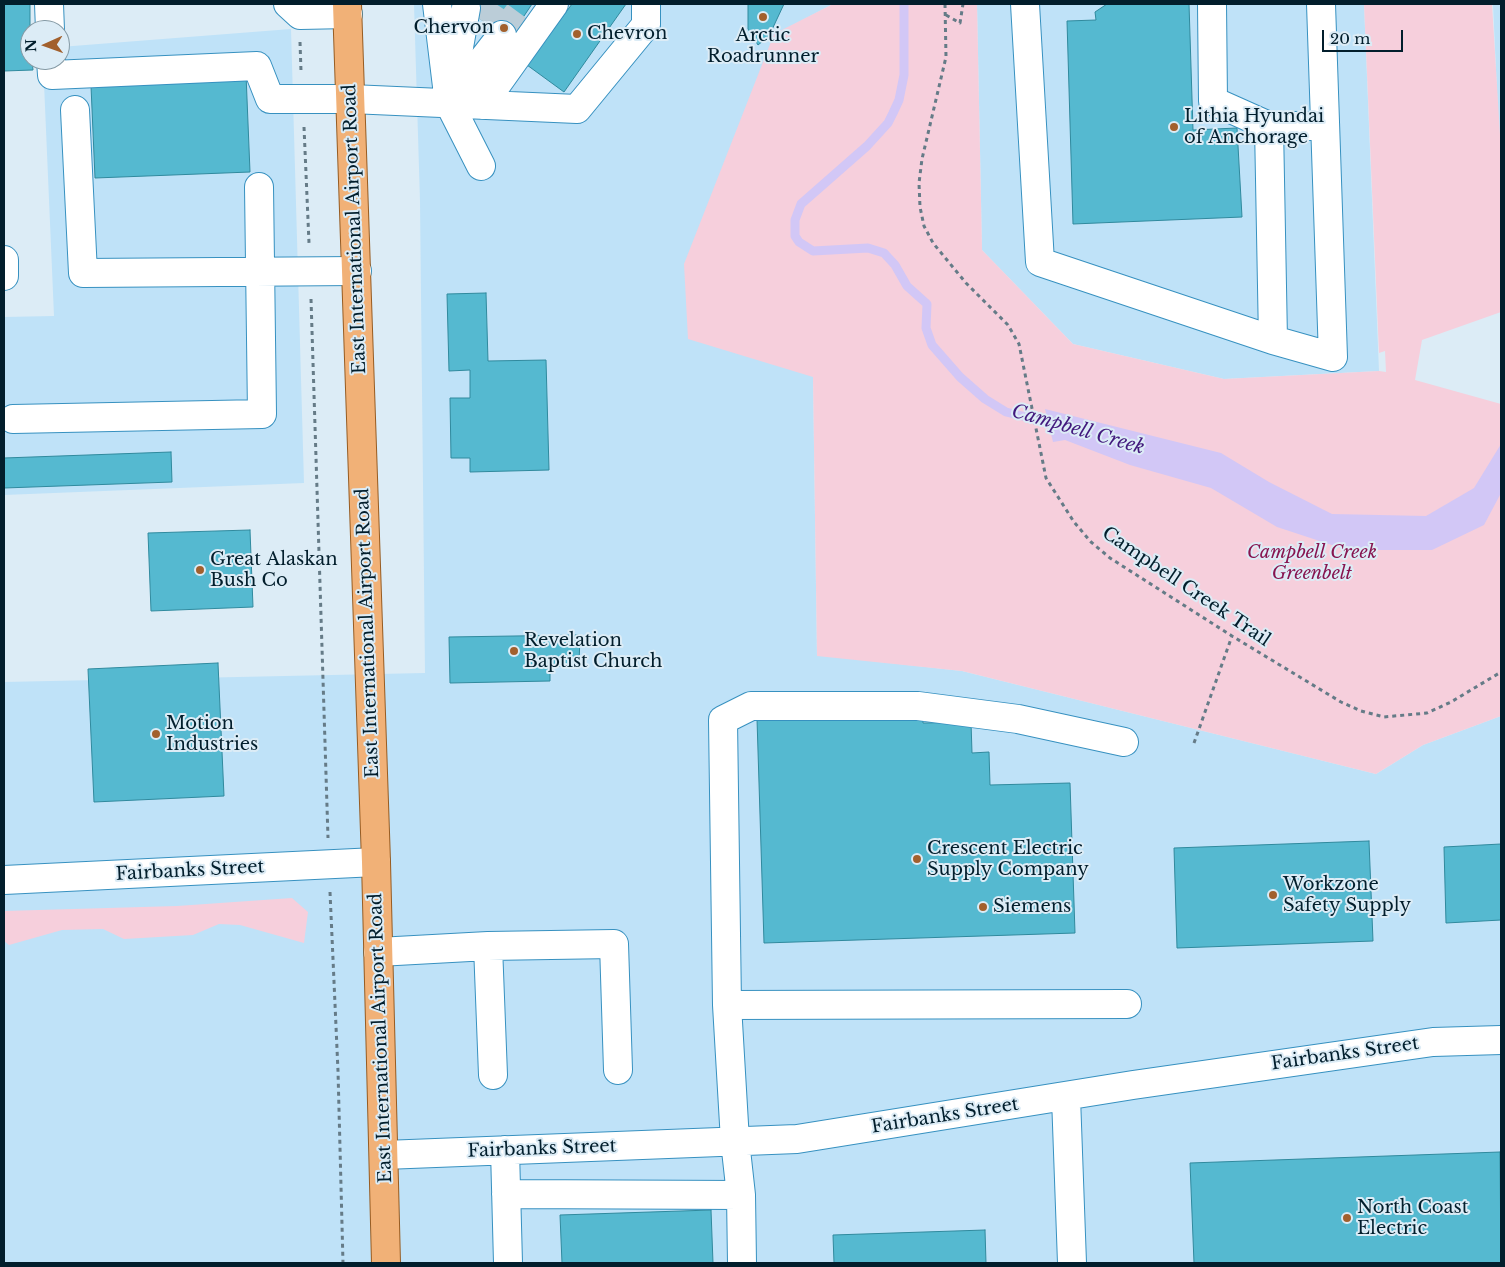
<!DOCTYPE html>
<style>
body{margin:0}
#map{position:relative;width:1505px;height:1267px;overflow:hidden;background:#dcecf6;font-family:"Libre Baskerville",serif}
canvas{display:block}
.frame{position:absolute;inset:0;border:5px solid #021e2c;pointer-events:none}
.north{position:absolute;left:20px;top:20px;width:50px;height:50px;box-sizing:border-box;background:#dcecf6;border:1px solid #859aa5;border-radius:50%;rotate:268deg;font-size:14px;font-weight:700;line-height:20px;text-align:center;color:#021e2c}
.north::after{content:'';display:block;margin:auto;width:18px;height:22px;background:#a2602d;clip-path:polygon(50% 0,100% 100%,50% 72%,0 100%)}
.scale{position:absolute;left:1322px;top:30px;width:81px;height:22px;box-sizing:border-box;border:2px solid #021e2c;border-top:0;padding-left:6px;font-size:15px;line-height:18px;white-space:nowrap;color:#021e2c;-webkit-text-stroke:4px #dcecf6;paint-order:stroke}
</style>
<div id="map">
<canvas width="1505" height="1267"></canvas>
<div class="frame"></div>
<div class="north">N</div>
<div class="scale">20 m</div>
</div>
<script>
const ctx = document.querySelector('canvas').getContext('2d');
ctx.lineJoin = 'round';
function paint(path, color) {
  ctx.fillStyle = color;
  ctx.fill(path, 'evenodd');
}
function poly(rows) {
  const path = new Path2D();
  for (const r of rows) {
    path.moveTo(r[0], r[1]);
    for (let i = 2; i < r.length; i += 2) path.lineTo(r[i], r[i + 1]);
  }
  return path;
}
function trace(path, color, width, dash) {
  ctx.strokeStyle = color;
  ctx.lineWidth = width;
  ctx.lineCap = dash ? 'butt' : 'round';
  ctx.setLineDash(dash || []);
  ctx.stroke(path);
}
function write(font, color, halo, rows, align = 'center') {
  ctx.font = font + ' "Libre Baskerville",serif';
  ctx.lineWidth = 4;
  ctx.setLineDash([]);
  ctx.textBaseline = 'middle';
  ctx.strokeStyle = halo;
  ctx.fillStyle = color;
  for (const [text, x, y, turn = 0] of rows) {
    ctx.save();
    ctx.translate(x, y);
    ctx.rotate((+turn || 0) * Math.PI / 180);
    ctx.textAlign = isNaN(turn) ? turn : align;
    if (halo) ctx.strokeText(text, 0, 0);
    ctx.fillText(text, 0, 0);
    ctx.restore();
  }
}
paint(poly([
 [414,4,833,4,774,35,813,377,817,655,962,671,1376,774,1423,745,1501,716,1501,1263,4,1263,4,682,425,673,420,201],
 [977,4,1364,4,1379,371,1224,379,1073,344,982,250],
 [1493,4,1501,4,1501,136,1499,136],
 [291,29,304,483,4,495,4,317,54,316,43,60,60,60,60,47]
]), '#bfe2f8');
paint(poly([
 [833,4,977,4,982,250,1073,344,1224,379,1379,371,1386,372,1385,351,1379,353,1364,4,1492,4,1501,151,1501,312,1422,340,1415,380,1501,404,1501,716,1423,745,1376,774,962,671,817,656,813,377,688,339,684,264,774,34],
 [292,898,308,912,304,943,240,925,219,924,193,935,124,939,103,929,62,930,9,945,4,941,4,911,177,906]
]), '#f6cfdc');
paint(poly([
 [1045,409,1221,453,1269,482,1332,514,1426,516,1474,488,1501,444,1501,493,1484,525,1432,550,1347,550,1277,527,1211,488,1130,465,1065,440,1053,442]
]), '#d2c7f6');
trace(poly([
 [904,4,904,75,899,100,893,113,888,123,867,146,801,204,795,220,795,236,799,242,813,251,868,248,884,253,895,265,907,286,927,304,926,328,932,345,960,377,985,399,1006,412,1059,425]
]), '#d2c7f6', 9);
const building = poly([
 [4,4,30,4,30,60,32,60,33,70,4,71,4,4],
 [461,4,532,4,508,40,461,4],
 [572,4,626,4,564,92,527,65,572,4],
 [748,4,784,4,769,36,758,45,748,29,748,4],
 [1107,4,1189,4,1193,130,1237,128,1242,217,1073,224,1067,21,1096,20,1095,12,1107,4],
 [246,74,250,172,95,178,91,86,246,74],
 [486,293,488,361,546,360,549,470,470,472,470,458,451,458,450,398,470,398,470,370,449,371,447,294,486,293],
 [171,452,172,482,4,488,4,458,171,452],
 [250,530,253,607,151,611,148,533,250,530],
 [580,635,579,665,550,667,550,681,450,683,449,637,580,635],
 [218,663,224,796,94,802,88,669,218,663],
 [923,713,923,723,971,722,972,753,989,752,990,785,1070,783,1075,933,764,943,757,719,923,713],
 [1369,841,1373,941,1177,948,1174,848,1369,841],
 [1501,844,1501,920,1446,923,1444,847,1501,844],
 [1500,1152,1501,1263,1194,1263,1190,1163,1500,1152],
 [711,1210,713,1263,562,1263,560,1215,711,1210],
 [985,1230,986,1263,834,1263,833,1235,985,1230]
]);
paint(building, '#55b9d0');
trace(building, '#308a9e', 1);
trace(poly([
 [484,22,496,4],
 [502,35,525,4]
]), '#bbcdd8', 28, [28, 14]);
const minor = poly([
 [49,4,50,30],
 [288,4,300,15,348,14],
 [437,4,449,103,481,166],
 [1025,4,1040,262,1273,340,1333,357,1321,4],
 [1212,4,1213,101,1269,126,1273,340],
 [466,8,449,103,502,35],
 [51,60,52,75,257,66,270,99,351,99,577,109,646,25,646,4],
 [482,105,554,4],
 [75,110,83,273,357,271],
 [1269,126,1325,126],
 [4,260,4,276],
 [13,419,262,414,259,187],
 [4,880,376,862],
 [488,946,614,944,618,1070],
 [378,952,488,946,493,1075],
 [727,1005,1127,1004],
 [1066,1097,1072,1263],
 [505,1150,508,1263],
 [384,1155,797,1139,1133,1085,1433,1042,1501,1040],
 [506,1194,741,1195,742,1263],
 [741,1195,735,1141,727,1005,723,720,751,706,918,706,1018,719,1124,742]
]);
const major = poly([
 [347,4,376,862,386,1263]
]);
trace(minor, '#3791c0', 30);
trace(major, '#975c22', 30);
trace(poly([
 [945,4,946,57,922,159,919,183,920,207,924,226,933,243,966,283,1008,325,1019,344,1046,478,1074,522,1091,542,1110,558,1232,636,1341,702,1361,711,1384,717,1427,713,1451,702,1501,672],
 [946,15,960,23,963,4],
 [300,42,301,71],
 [304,127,309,243],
 [311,299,328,838],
 [1194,743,1232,636],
 [330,892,338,1071,343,1263]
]), '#657b87', 3, [4, 4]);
trace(minor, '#fff', 28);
trace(major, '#f1b177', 28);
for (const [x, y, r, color] of [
 [763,17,5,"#a2602d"],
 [504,28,5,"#a2602d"],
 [577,34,5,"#a2602d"],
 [1174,127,5,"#a2602d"],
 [200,570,5,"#a2602d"],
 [514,651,5,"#a2602d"],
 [156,734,5,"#a2602d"],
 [917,859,5,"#a2602d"],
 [1273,895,5,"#a2602d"],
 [983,907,5,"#a2602d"],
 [1347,1218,5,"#a2602d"]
]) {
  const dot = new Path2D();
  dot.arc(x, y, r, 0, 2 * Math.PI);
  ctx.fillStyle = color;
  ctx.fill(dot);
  trace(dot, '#dcecf6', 2);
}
write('18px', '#021e2c', '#dcecf6', [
 ["Chervon",494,28,"right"],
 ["Chevron",587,34],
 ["Arctic",763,36,"center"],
 ["Roadrunner",763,57,"center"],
 ["Lithia Hyundai",1184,117],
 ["of Anchorage",1184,138],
 ["Great Alaskan",210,560],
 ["Bush Co",210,581],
 ["Revelation",524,641],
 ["Baptist Church",524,662],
 ["Motion",166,724],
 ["Industries",166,745],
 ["Crescent Electric",927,849],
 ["Supply Company",927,870],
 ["Workzone",1283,885],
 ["Safety Supply",1283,906],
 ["Siemens",993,907],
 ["North Coast",1357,1208],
 ["Electric",1357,1229]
], 'left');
write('18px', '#021e2c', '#dcecf6', [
 ["East International Airport Road",355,229,-92],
 ["Campbell Creek Trail",1186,587,34],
 ["East International Airport Road",368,633,-92],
 ["Fairbanks Street",190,871,-3],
 ["East International Airport Road",381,1038,-92],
 ["Fairbanks Street",1345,1054,-8],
 ["Fairbanks Street",945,1116,-9],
 ["Fairbanks Street",542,1149,-2]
]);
write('italic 18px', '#871550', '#dcecf6', [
 ["Campbell Creek",1312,553],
 ["Greenbelt",1312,574]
]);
write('italic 19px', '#42197d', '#dcecf6', [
 ["Campbell Creek",1078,430,16]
]);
</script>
